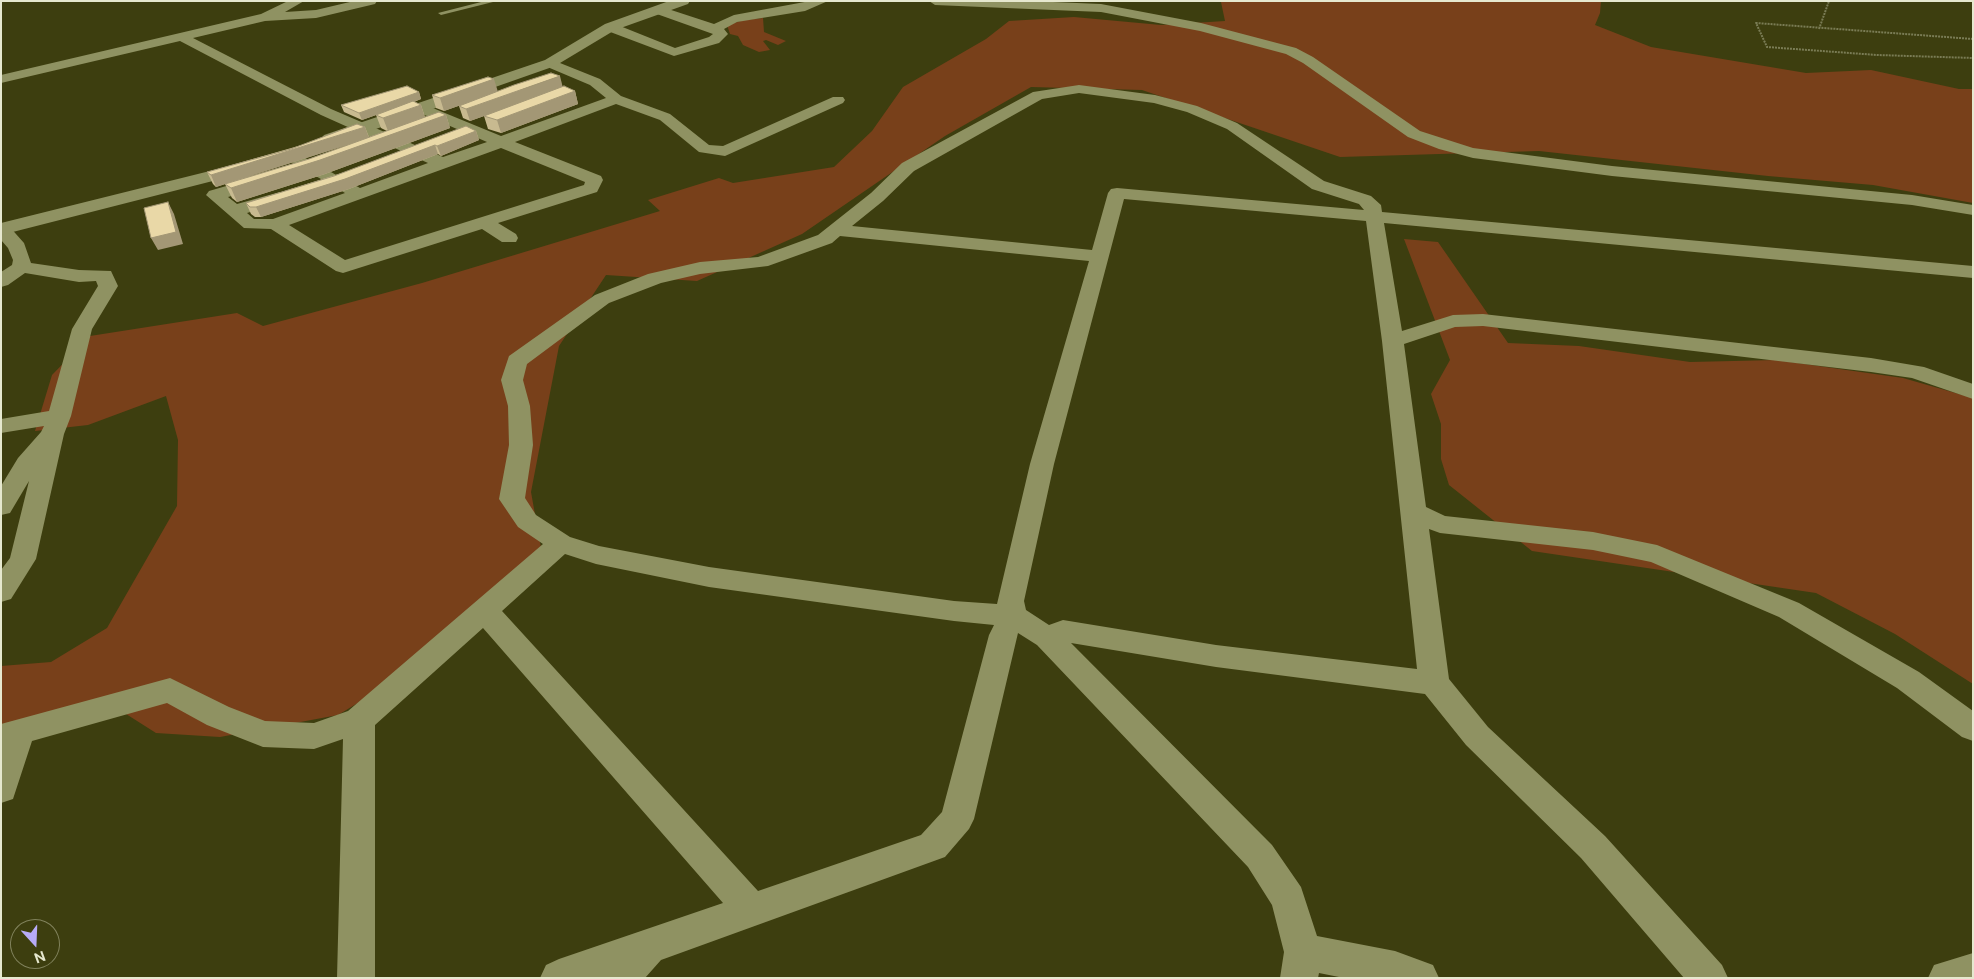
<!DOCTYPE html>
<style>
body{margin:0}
#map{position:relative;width:1974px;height:979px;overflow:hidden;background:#3d3e0f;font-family:"Public Sans",sans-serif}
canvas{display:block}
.frame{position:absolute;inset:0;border:2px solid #e6e8cf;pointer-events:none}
.north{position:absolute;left:10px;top:919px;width:50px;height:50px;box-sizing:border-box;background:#3d3e0f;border:1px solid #81825c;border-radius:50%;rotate:160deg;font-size:14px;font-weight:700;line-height:20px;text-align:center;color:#e6e8cf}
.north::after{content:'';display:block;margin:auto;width:18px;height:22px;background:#b7abf7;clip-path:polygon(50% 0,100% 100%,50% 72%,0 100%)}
</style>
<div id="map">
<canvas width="1974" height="979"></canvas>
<div class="frame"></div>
<div class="north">N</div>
</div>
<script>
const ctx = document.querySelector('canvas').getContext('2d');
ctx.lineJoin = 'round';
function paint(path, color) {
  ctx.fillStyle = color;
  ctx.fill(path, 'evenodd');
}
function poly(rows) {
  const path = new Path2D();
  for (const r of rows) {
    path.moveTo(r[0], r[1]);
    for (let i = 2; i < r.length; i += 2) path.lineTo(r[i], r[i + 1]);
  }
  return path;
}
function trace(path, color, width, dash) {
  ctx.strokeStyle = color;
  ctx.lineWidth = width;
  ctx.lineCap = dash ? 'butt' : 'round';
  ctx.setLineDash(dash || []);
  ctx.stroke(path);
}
paint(poly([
 [1218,1,1601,1,1600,13,1595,25,1651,47,1806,73,1871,70,1959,89,1973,89,1973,203,1873,185,1768,176,1539,151,1340,157,1142,90,1031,87,945,136,802,234,697,281,606,275,559,346,531,492,541,548,475,632,338,715,220,737,156,733,104,700,1,745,1,666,51,662,107,628,177,506,178,440,166,396,88,425,35,431,52,375,90,336,237,313,263,326,422,283,660,211,648,200,719,178,733,183,834,167,872,131,903,87,986,39,1009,21,1074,17,1161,25,1225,21,1221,2],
 [763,18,764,32,786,41,778,45,766,40,763,41,770,50,759,52,743,45,738,36,730,34,727,25,744,20],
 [1404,239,1438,242,1508,343,1579,346,1690,362,1776,360,1903,378,1973,398,1973,684,1895,634,1816,593,1532,551,1449,485,1441,459,1441,424,1431,394,1450,360]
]), '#78401a');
trace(poly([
 [1819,29,1829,1],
 [1973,39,1756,23,1767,47,1877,55,1973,58]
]), '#7a7c55', 2, [2, 1]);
paint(poly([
 [485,1,497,1,441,15,438,13,485,1]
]), '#8f9262');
paint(poly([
 [288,1,304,1,285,12,316,10,354,1,377,1,375,4,316,18,265,21,193,38,331,109,443,157,487,142,413,110,411,107,413,104,423,104,501,136,606,98,590,85,545,66,543,63,550,59,600,79,621,96,670,114,709,145,723,146,833,97,843,97,845,100,843,103,725,156,699,152,660,120,616,104,515,142,601,176,603,180,597,192,498,223,516,234,518,238,516,242,502,242,482,229,343,273,336,271,271,229,244,228,206,195,209,191,254,178,266,178,268,182,266,186,228,197,237,204,280,192,286,193,289,197,286,201,247,213,254,219,273,219,345,193,283,157,281,154,289,149,360,188,428,163,321,115,180,41,1,83,1,75,261,14,288,1],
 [501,148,585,182,584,185,345,260,289,225,501,148],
 [810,1,828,1,805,11,737,22,724,29,728,34,719,43,674,56,605,30,604,27,610,23,615,24,675,48,709,37,713,34,654,13,652,10,654,7,662,7,714,24,734,15,810,1],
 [929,1,1029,1,1101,4,1201,23,1296,48,1313,57,1420,131,1473,148,1612,166,1912,195,1973,205,1973,215,1912,205,1612,176,1473,158,1439,149,1408,137,1303,63,1286,54,1200,31,1101,12,935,5,929,1],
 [1079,85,1155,95,1197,106,1237,123,1324,181,1371,196,1381,205,1382,212,1973,266,1973,278,1384,223,1402,331,1453,315,1483,314,1871,358,1924,367,1973,384,1973,399,1912,378,1871,372,1483,326,1455,327,1404,344,1426,507,1445,516,1593,532,1657,545,1799,603,1919,672,1973,711,1973,741,1962,737,1897,688,1779,617,1651,562,1593,550,1440,533,1429,529,1449,679,1488,727,1605,836,1722,965,1728,978,1684,978,1581,858,1466,745,1425,694,1216,667,1071,643,1272,845,1301,887,1317,936,1395,951,1433,965,1439,978,1344,978,1319,973,1318,978,1280,978,1284,952,1272,905,1248,867,1037,645,1018,633,974,819,969,829,945,857,661,960,645,978,540,978,546,965,559,959,723,903,483,628,375,725,375,978,337,978,343,739,314,749,263,747,207,725,167,703,32,741,13,799,1,803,1,724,170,678,229,707,265,721,314,723,348,711,543,544,518,527,499,499,509,445,508,406,501,380,509,356,595,295,648,274,700,262,758,257,818,235,871,193,902,163,1033,92,1079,85],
 [1079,93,1154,103,1187,112,1227,129,1312,189,1359,204,1364,210,1117,188,1111,189,1108,193,1092,250,852,226,883,201,914,171,1042,99,1079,93],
 [1124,199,1366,221,1382,341,1417,669,1216,645,1063,620,1049,625,1026,610,1024,601,1054,464,1124,199],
 [840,236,1089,261,1030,464,997,604,954,601,709,567,599,546,570,537,536,515,525,498,533,445,530,406,523,380,527,364,609,303,661,283,700,274,768,266,832,243,840,236],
 [565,554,596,564,709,587,954,621,994,625,989,635,942,812,921,835,758,891,502,611,565,554],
 [1,224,8,225,24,243,31,263,79,270,111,271,118,286,92,329,71,416,64,434,36,559,11,599,1,602,1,570,10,558,29,481,10,513,1,515,1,486,18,458,41,432,44,426,1,433,1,419,49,411,72,329,98,286,96,281,79,282,25,273,8,285,1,287,1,272,12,265,13,260,8,248,1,240,1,224],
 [1973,953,1973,978,1928,978,1934,965,1973,953]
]), '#8f9262');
paint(poly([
 [669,1,690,1,688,4,615,30,555,66,336,143,330,144,324,143,321,139,324,135,545,60,605,24,669,1],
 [246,162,252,163,255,167,252,171,1,235,1,223,246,162]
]), '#8f9262');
paint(poly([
 [563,87,575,91,578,104,501,133,488,129,484,116,470,121,463,118,459,106,475,100,444,111,436,108,432,95],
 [419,92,421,99,414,102,421,105,425,117,446,115,450,128,325,174,237,202,232,198,225,184,216,187,213,184,207,172,365,127,369,137,387,131,381,128,376,115,362,120,344,112,341,105],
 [353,143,309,159,240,179],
 [476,131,479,140,441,156,438,154,349,189,261,217,255,217,251,214,246,203]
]), '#c8ba90');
paint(poly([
 [560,76,563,88,470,121,466,109],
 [494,79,498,92,444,111,440,98],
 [575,91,578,104,501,133,497,120],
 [419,92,421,99,362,120,359,113],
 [421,105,425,118,388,131,383,118],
 [446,115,450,128,325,174,237,202,231,188],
 [365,127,369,138,216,187,211,175],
 [476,131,479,140,441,156,437,146],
 [435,145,438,154,349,189,261,217,256,207],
 [168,202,174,214,183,244,158,250,151,238]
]), '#a39775');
const building = poly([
 [551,73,560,76,466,109,459,106,514,85,551,73],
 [488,77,494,79,440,98,432,95,488,77],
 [407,86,419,92,359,113,341,105,407,86],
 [564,86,575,91,497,120,484,116,564,86],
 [413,101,421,105,383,118,376,115,413,101],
 [439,112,446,115,320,160,231,188,225,184,309,159,439,112],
 [357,124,365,127,211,175,207,172,291,149,357,124],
 [466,126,476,131,437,146,435,145,345,179,256,207,250,207,246,203,334,176,466,126],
 [168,202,176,232,151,238,144,208,168,202]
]);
paint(building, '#e9d8a7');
trace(building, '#a39775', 1);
</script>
